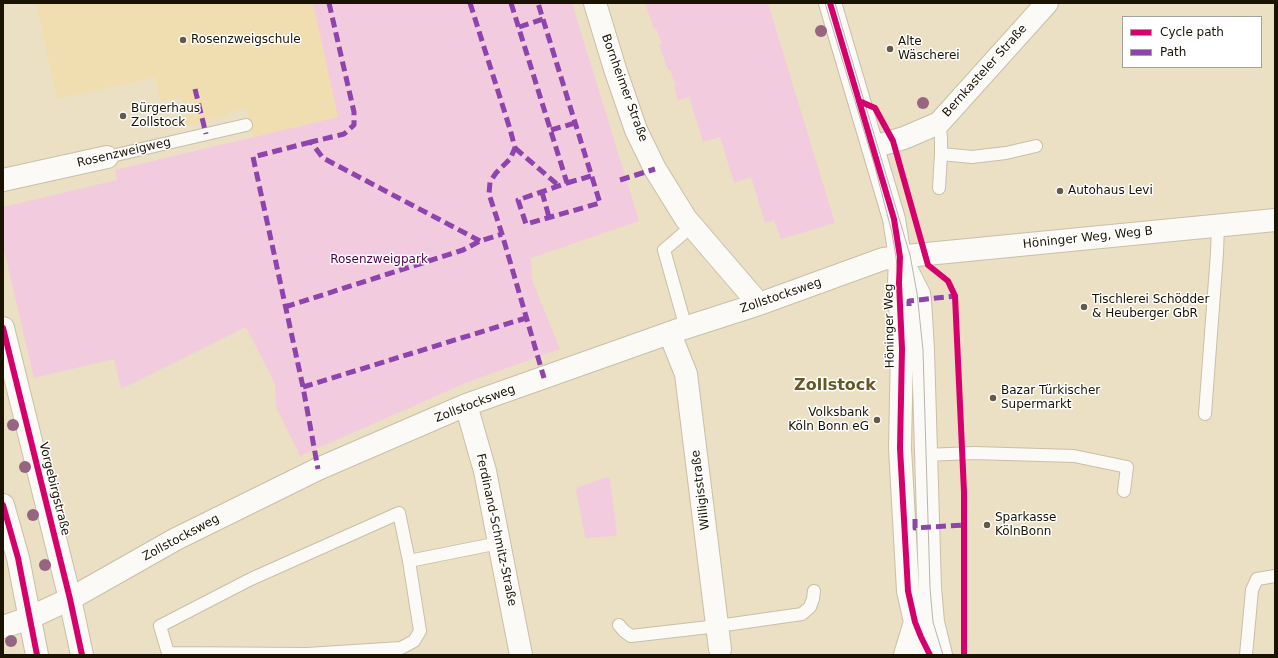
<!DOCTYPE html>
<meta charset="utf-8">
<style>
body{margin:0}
#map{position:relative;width:1278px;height:658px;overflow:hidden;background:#ebe0c3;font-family:"DejaVu Sans",sans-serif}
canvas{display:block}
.frame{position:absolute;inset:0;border:4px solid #1a1302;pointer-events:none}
.legend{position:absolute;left:1122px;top:16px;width:140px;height:52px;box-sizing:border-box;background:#fff;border:1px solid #a3a19a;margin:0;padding:5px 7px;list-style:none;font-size:12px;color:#1a1302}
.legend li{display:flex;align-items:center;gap:8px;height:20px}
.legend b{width:20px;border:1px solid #a3a19a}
</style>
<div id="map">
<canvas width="1278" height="658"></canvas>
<div class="frame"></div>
<ul class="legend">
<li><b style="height:5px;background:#d6006c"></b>Cycle path</li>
<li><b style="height:5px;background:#8e44ad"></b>Path</li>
</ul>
</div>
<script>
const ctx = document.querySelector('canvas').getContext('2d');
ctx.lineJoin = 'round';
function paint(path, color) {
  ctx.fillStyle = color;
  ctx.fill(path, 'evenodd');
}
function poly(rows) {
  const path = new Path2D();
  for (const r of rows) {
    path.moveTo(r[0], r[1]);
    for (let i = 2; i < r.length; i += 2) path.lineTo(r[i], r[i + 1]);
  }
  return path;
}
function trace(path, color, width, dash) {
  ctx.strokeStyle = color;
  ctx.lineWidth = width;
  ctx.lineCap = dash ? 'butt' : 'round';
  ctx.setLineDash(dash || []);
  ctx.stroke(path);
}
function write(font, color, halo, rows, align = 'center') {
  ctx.font = font + ' "DejaVu Sans",sans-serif';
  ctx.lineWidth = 3;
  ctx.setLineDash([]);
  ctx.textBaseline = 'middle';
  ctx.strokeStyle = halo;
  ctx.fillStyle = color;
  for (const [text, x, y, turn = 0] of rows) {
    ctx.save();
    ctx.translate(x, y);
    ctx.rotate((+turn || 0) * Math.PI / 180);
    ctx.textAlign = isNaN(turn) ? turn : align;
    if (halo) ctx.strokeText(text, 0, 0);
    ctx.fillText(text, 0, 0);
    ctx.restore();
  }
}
paint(poly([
 [36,3,313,3,339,117,253,137,247,108,227,113,228,115,187,125,181,97,161,101,155,77,57,99]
]), '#f0deb0');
paint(poly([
 [313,3,572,3,639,221,531,258,532,280,560,349,468,382,300,456,276,407,275,384,246,327,121,389,114,359,34,378,3,246,3,207,117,180,115,170,338,117],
 [645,3,768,3,835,223,781,239,774,220,765,223,751,177,734,183,720,137,703,142,689,97,678,100,674,87,676,86,670,70,668,70,659,45,662,44,656,28,654,29],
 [608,477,610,478,617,534,615,536,587,538,585,537,576,490,578,487]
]), '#f3cbde');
const service = poly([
 [939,123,941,137,941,154,972,157,1006,153,1036,146],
 [107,157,246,125],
 [939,188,941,154],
 [686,328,664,250,692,226],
 [1205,414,1217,253,1218,225],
 [925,455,974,453,1074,456,1127,467,1124,491],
 [409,561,399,513,251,579,160,626,168,653,307,654,401,648,414,641,420,631,409,561,499,543],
 [619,625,624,631,631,636,718,626,802,614,810,607,813,599,814,591],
 [1246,655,1252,590,1257,579,1275,576]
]);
const minor = poly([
 [595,3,615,69,636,130,655,169,686,219,759,304],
 [873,147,904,138,939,123,1047,3],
 [3,180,107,157],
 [670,334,686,374,720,649],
 [466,405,485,471,521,655],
 [3,627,29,618,70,599,176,539,318,469,466,405,675,331,759,304,883,259,896,257,1275,220]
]);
const tertiary = poly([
 [830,3,894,219,900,257,899,283,902,349,900,448,908,591,915,622,921,637,930,655],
 [902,260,919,294,920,300,923,350,930,588,933,622,941,655],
 [905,655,915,622]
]);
const secondary = poly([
 [3,328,70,599,82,655],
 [3,505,18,558,37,655]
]);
trace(service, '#c8bfa9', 14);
trace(minor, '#c8bfa9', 24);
trace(tertiary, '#c8bfa9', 24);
trace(secondary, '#c8bfa9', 24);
trace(service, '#fcfaf6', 12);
trace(minor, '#fcfaf6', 22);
trace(tertiary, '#fcfaf6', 22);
trace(secondary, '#fcfaf6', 22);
trace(poly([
 [825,3,875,167,892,233,896,257,901,303,902,349,900,448,908,591,915,622,924,639,929,655],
 [835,3,910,255,917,293,923,350,930,588,933,622,943,655]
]), '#b8b5ae', 1);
trace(poly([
 [329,3,354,112,354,125,344,134,311,142,323,158,480,241],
 [470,3,510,129,515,148,510,159,496,173,490,182,489,194,502,234,544,378],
 [511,3,567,183,518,200,526,224,600,203,538,3],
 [519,27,543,19],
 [195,89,206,134],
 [551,130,575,123],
 [311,142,253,157,303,387,318,469],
 [515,148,559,186],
 [620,180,655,169],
 [567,183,591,176],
 [542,192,549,217],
 [909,306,909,301,955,296],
 [285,307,463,250,480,241,502,234],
 [303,387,526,318],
 [915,519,915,528,963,525]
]), '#8e44ad', 5, [10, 5]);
trace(poly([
 [830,3,894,219,900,257,899,283,902,349,900,448,908,591,915,622,921,637,930,655],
 [859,101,875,108,893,141,928,265,948,281,955,296,964,492,964,655],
 [3,328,70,599,82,655],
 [3,505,18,558,37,655]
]), '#d6006c', 6);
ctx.fillStyle = '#956582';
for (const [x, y] of [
 [821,31],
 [923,103],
 [13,425],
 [25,467],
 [33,515],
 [45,565],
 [11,641]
]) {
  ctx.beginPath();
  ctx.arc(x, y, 6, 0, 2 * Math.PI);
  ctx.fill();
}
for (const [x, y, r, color] of [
 [183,40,4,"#635b46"],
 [890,49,4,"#635b46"],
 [123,116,4,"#635b46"],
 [1060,191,4,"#635b46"],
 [1084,307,4,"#635b46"],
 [993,398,4,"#635b46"],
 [877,420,4,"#635b46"],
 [987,525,4,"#635b46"]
]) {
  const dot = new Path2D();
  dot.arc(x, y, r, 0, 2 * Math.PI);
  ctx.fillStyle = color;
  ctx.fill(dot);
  trace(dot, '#fff', 1.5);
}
write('12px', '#1a1302', '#fff', [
 ["Rosenzweigschule",191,40],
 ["Alte",898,42],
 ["Wäscherei",898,56],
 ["Bürgerhaus",131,109],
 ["Zollstock",131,123],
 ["Autohaus Levi",1068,191],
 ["Tischlerei Schödder",1092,300],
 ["& Heuberger GbR",1092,314],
 ["Bazar Türkischer",1001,391],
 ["Supermarkt",1001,405],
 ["Volksbank",869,413,"right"],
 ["Köln Bonn eG",869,427,"right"],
 ["Sparkasse",995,518],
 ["KölnBonn",995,532]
], 'left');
write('12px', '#1a1302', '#fff', [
 ["Bernkasteler Straße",985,71,-48],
 ["Bornheimer Straße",624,88,70],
 ["Rosenzweigweg",124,153,-13],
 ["Höninger Weg, Weg B",1088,238,-6],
 ["Zollstocksweg",781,296,-19],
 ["Höninger Weg",890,326,-91],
 ["Zollstocksweg",475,404,-21],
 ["Vorgebirgstraße",54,489,76],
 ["Willigisstraße",701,490,-97],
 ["Ferdinand-Schmitz-Straße",496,530,78],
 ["Zollstocksweg",181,538,-28]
]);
write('12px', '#4e004d', '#fff', [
 ["Rosenzweigpark",379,260]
]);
write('bold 16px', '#675626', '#fff', [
 ["Zollstock",835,386]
]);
</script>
